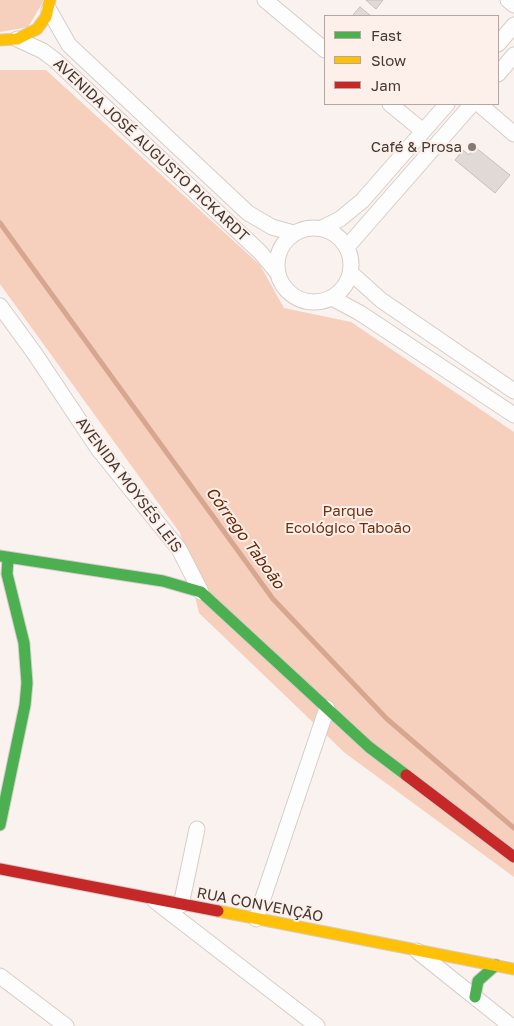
<!DOCTYPE html>
<meta charset="utf-8">
<style>
body{margin:0}
#map{position:relative;width:514px;height:1026px;overflow:hidden;background:#f9f2ef;font-family:"Golos Text",sans-serif}
canvas{display:block}
.legend{position:absolute;left:324px;top:15px;width:175px;height:90px;box-sizing:border-box;background:#fdf0eb;border:1px solid #b3a7a1;margin:0;padding:6px 9px;list-style:none;font-size:15px;color:#453933}
.legend li{display:flex;align-items:center;gap:10px;height:25px}
.legend b{width:25px;border:1px solid #b3a7a1}
</style>
<div id="map">
<canvas width="514" height="1026"></canvas>
<ul class="legend">
<li><b style="height:6px;background:#4caf50"></b>Fast</li>
<li><b style="height:6px;background:#ffc107"></b>Slow</li>
<li><b style="height:6px;background:#c62828"></b>Jam</li>
</ul>
</div>
<script>
const ctx = document.querySelector('canvas').getContext('2d');
ctx.lineJoin = 'round';
function paint(path, color) {
  ctx.fillStyle = color;
  ctx.fill(path, 'evenodd');
}
function poly(rows) {
  const path = new Path2D();
  for (const r of rows) {
    if (r.length === 3) {
      path.moveTo(r[0] + r[2], r[1]);
      path.arc(r[0], r[1], r[2], 0, 2 * Math.PI);
      continue;
    }
    path.moveTo(r[0], r[1]);
    for (let i = 2; i < r.length; i += 2) path.lineTo(r[i], r[i + 1]);
  }
  return path;
}
function trace(path, color, width, dash) {
  ctx.strokeStyle = color;
  ctx.lineWidth = width;
  ctx.lineCap = dash ? 'butt' : 'round';
  ctx.setLineDash(dash || []);
  ctx.stroke(path);
}
function write(font, color, halo, rows, align = 'center') {
  ctx.font = font + ' "Golos Text",sans-serif';
  ctx.lineWidth = 4;
  ctx.setLineDash([]);
  ctx.textBaseline = 'middle';
  ctx.strokeStyle = halo;
  ctx.fillStyle = color;
  for (const [text, x, y, turn = 0] of rows) {
    ctx.save();
    ctx.translate(x, y);
    ctx.rotate((+turn || 0) * Math.PI / 180);
    ctx.textAlign = isNaN(turn) ? turn : align;
    if (halo) ctx.strokeText(text, 0, 0);
    ctx.fillText(text, 0, 0);
    ctx.restore();
  }
}
paint(poly([
 [0,0,43,0,43,2,28,27,0,32],
 [0,70,46,70,260,265,284,308,351,322,514,432,514,877,345,753,199,613,180,533,0,284]
]), '#f6cfbd');
trace(poly([
 [0,223,273,599,387,719,514,828]
]), '#d7a690', 5);
const building = poly([
 [366,0,383,0,376,9,366,0],
 [360,7,371,16,352,16,360,7],
 [475,147,510,175,495,193,455,160,463,150,469,155,475,147]
]);
paint(building, '#e1d9d5');
trace(building, '#c8bfbb', 1);
const street = poly([
 [265,0,325,50],
 [508,0,514,5],
 [49,10,69,45,248,213,272,227,293,233],
 [17,39,43,51,55,60,260,252,277,272],
 [498,44,514,25],
 [498,74,514,55],
 [390,104,423,131],
 [479,104,514,134],
 [314,265,37],
 [322,228,340,219,362,201,447,104],
 [347,247,472,104],
 [351,273,381,300,514,391],
 [332,298,360,313,514,415],
 [0,306,35,354,99,450,179,549,201,592],
 [155,901,317,1026],
 [181,905,197,829],
 [256,919,327,708],
 [417,951,511,1026],
 [0,976,66,1026]
]);
const fast = poly([
 [0,556,163,581,201,592,369,747,406,775],
 [0,825,25,705,27,683,24,643,7,574,8,558],
 [475,997,478,981,496,965]
]);
const slow = poly([
 [0,40,17,39,37,29,46,17,50,0],
 [218,911,514,969]
]);
const jam = poly([
 [406,775,514,857],
 [0,869,218,911]
]);
trace(street, '#d5cdc9', 17);
trace(fast, '#d5cdc9', 13);
trace(slow, '#d5cdc9', 13);
trace(jam, '#d5cdc9', 13);
trace(street, '#fefdfd', 15);
trace(fast, '#4caf50', 11);
trace(slow, '#ffc107', 11);
trace(jam, '#c62828', 11);
for (const [x, y, r, color] of [
 [472,147,5,"#847a75"]
]) {
  const dot = new Path2D();
  dot.arc(x, y, r, 0, 2 * Math.PI);
  ctx.fillStyle = color;
  ctx.fill(dot);
  trace(dot, '#fdf0eb', 2);
}
write('15px', '#453933', '#fdf0eb', [
 ["Café & Prosa",462,147]
], 'right');
write('15px', '#453933', '#fdf0eb', [
 ["AVENIDA JOSÉ AUGUSTO PICKARDT",151,150,43],
 ["AVENIDA MOYSÉS LEIS",129,485,53],
 ["RUA CONVENÇÃO",260,905,11]
]);
write('15px', '#6e300f', '#fdf0eb', [
 ["Parque",348,511],
 ["Ecológico Taboão",348,528]
]);
write('italic 16px', '#662805', '#fdf0eb', [
 ["Córrego Taboão",245,538,54]
]);
</script>
